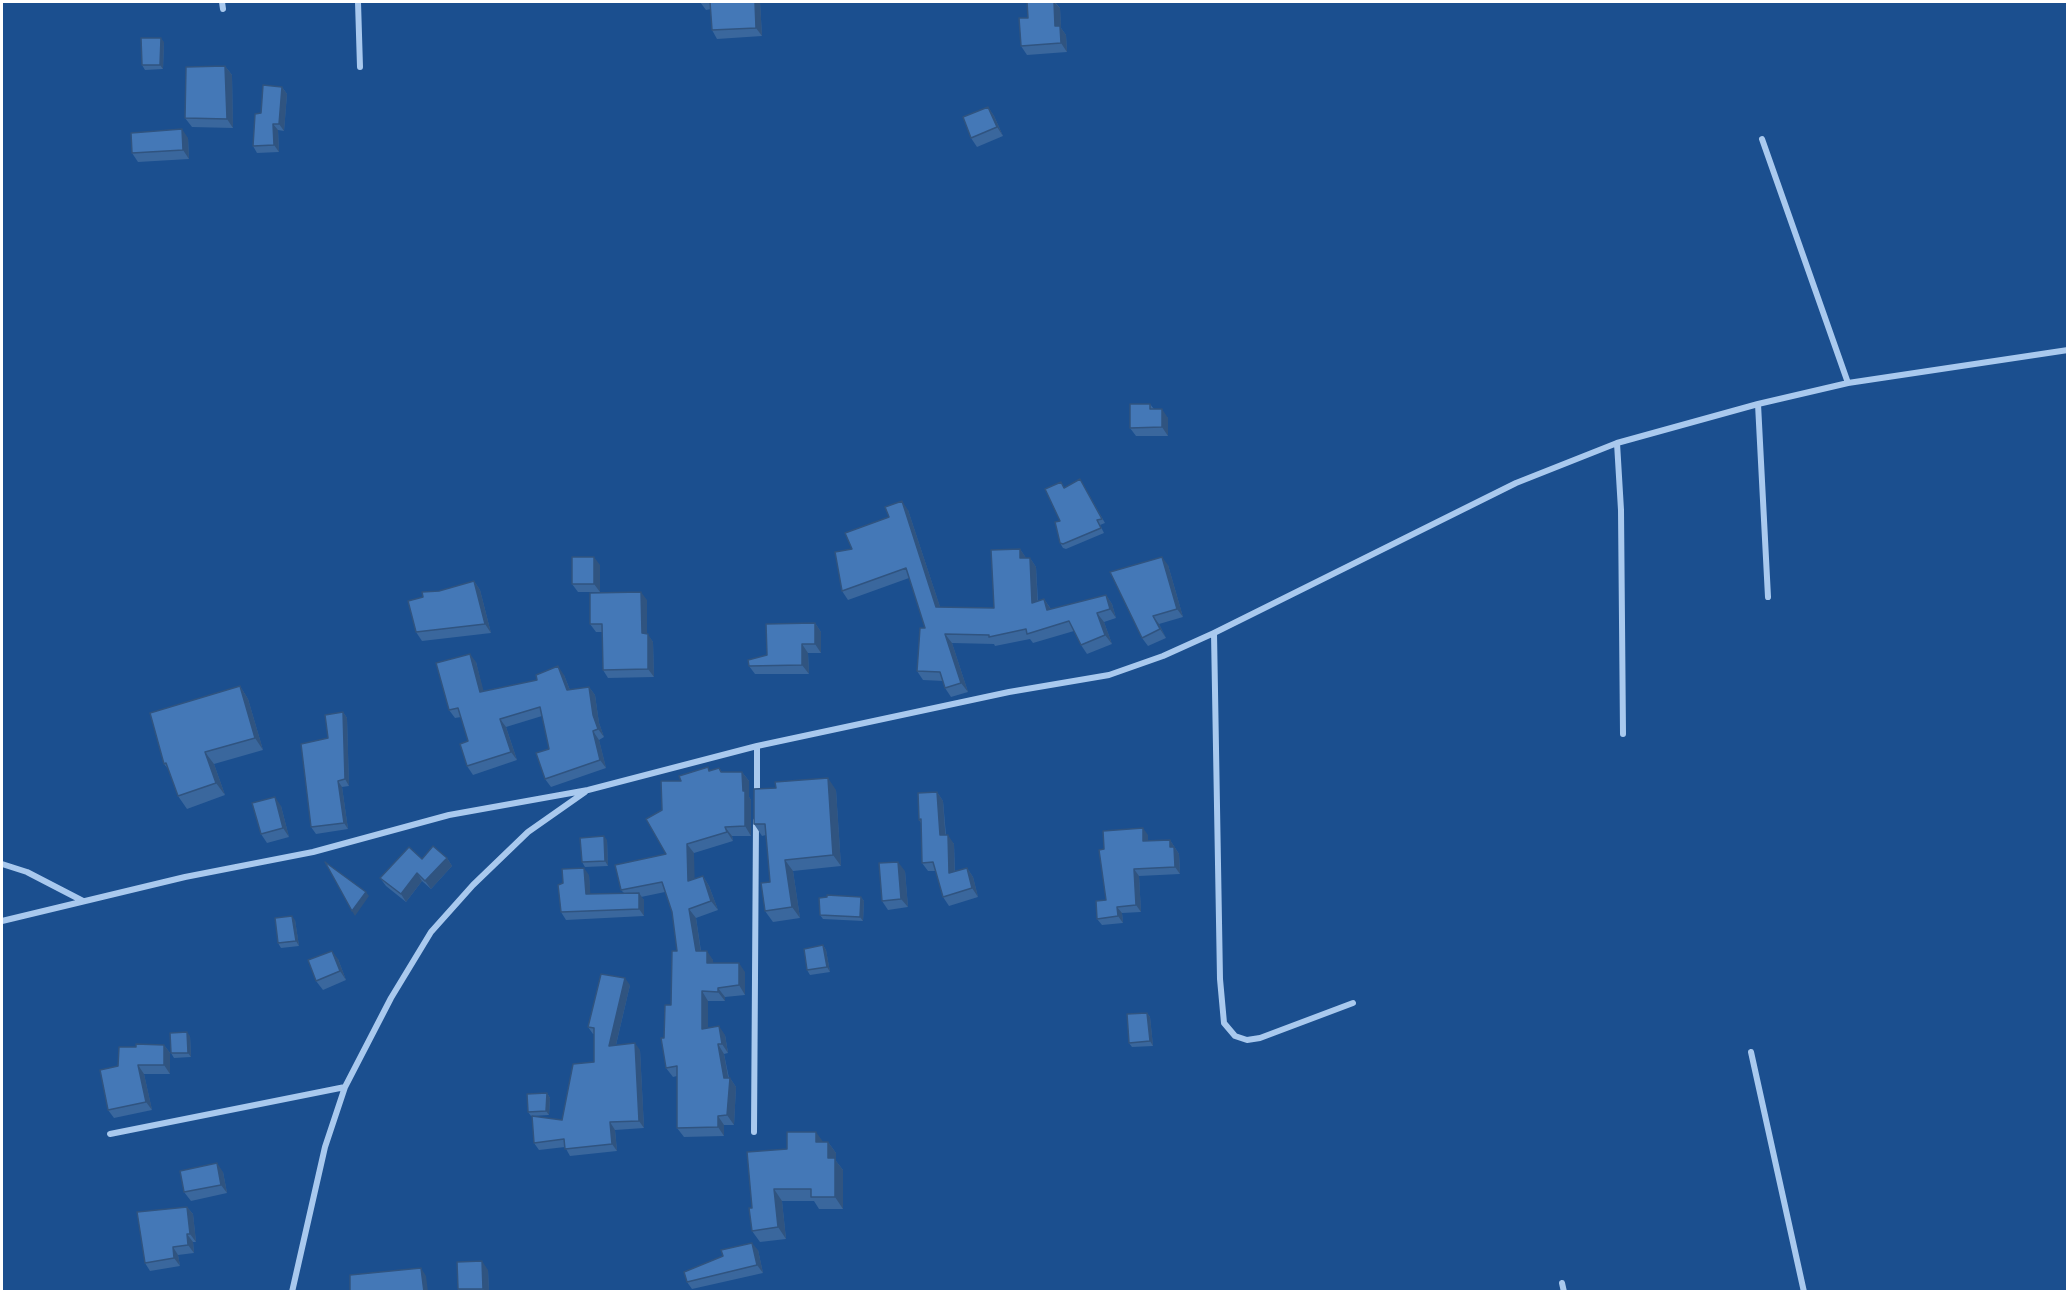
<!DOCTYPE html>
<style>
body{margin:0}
#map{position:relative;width:2069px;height:1293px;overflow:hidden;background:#1b4f8f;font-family:"Exo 2",sans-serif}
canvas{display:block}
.frame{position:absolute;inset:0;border:3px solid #fff;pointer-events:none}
</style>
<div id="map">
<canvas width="2069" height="1293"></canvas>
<div class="frame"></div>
</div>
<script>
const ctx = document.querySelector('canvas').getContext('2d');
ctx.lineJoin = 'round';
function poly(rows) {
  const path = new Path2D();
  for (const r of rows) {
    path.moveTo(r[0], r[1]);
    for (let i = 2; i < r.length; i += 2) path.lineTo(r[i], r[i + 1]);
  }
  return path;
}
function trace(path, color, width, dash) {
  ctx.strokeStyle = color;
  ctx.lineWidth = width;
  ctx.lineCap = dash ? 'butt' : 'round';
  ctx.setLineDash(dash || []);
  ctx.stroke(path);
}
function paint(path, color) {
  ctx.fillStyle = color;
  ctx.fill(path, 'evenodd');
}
trace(poly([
 [222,2,223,9],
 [358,2,360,67],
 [1762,139,1848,383],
 [1758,404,1768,597],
 [1617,443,1621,510,1623,734],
 [1214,633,1220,979,1224,1023,1235,1036,1247,1040,1260,1038,1353,1003],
 [757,796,757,746],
 [2,864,27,872,83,901],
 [2,921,185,877,313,852,449,815,588,790,757,746,1009,692,1109,675,1163,656,1214,633,1516,483,1617,443,1758,404,1848,383,2068,350],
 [1751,1052,1804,1292],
 [754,1132,756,821],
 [110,1134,345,1087],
 [1562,1283,1564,1292],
 [292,1292,325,1147,345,1087,391,998,431,932,473,885,528,832,585,792]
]), '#a9c9ee', 6);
paint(poly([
 [700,2,760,2,762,36,717,39,712,30,711,9,706,10],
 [1027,2,1055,2,1060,8,1061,28,1066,35,1067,52,1027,55,1021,46,1028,18],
 [164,42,163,69,145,70,142,65],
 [225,66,232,75,233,128,192,127,185,118],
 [282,87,287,94,284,131,278,130,279,152,257,153,253,146,261,113],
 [988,107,994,116,1003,136,977,147,971,138],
 [188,138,189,159,138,162,132,153],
 [1150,404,1154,409,1168,418,1168,436,1136,436,1130,428],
 [1080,479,1105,523,1100,525,1104,533,1066,549,1063,548,1060,543,1060,521,1065,488],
 [908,510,940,607,994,608,1020,549,1026,558,1030,558,1036,567,1038,601,1044,599,1051,609,1106,595,1112,604,1116,618,1104,622,1112,644,1087,654,1081,645,1074,631,1033,643,1030,639,995,646,994,644,952,643,968,692,951,697,945,688,943,681,923,680,917,671,925,628,909,578,848,600,842,591,852,549,889,517],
 [600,565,600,592,578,592,572,584],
 [1168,565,1183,617,1159,624,1166,638,1148,646,1142,638],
 [474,581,480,590,491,633,422,641,416,632,423,597,439,591],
 [647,600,647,634,653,642,654,677,608,678,603,670,602,632,596,632,590,624],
 [815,623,821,632,821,653,808,653,809,674,755,674,749,666],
 [476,662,483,691,564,675,570,690,589,687,595,695,599,723,604,737,599,740,606,768,551,787,545,779,549,749,542,716,506,727,517,760,473,775,467,766,468,741,461,717,455,718,449,710],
 [240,686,248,699,263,750,214,764,225,795,187,809,178,796,169,770,164,764],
 [343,712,347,718,349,786,342,787,348,829,316,834,311,827,328,738],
 [719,768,722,772,742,772,749,781,749,797,751,800,751,836,732,836,733,841,694,853,694,879,703,876,709,886,718,910,696,918,701,951,713,960,713,963,745,972,745,995,725,997,725,1001,708,1001,708,1028,725,1035,728,1053,724,1054,729,1078,730,1078,736,1087,734,1125,724,1125,724,1136,684,1137,677,1128,677,1076,673,1077,666,1068,664,1038,671,1005,677,951,672,912,665,892,641,897,644,900,644,916,566,920,561,912,589,875,590,894,624,893,621,890,666,854,662,810,681,781],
 [836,790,841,866,793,871,800,918,773,922,765,911,770,882,766,835,762,836,754,824],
 [937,792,943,801,946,835,954,844,955,871,967,868,973,877,978,897,949,906,943,897,936,871,928,871,922,863,921,823,919,820],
 [281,806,289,837,267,843,261,834],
 [1148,835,1148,841,1170,840,1179,854,1180,874,1139,876,1141,912,1122,913,1123,923,1102,925,1097,919,1106,900,1104,849],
 [607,840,608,866,585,867,582,862],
 [447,858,452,866,431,889,422,881,406,902,386,886,380,878,422,859],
 [905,871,908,907,888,910,882,901],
 [861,897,864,901,863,921,823,919,820,915],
 [295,920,299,946,281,948,278,943],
 [823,945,826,950,830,972,810,975,807,970],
 [338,959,346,980,323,990,316,981],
 [630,985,616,1045,640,1050,644,1128,615,1130,617,1151,570,1156,565,1147,539,1150,534,1143,562,1120,594,1062,594,1034,593,1034,588,1027],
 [1147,1013,1150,1017,1153,1046,1132,1047,1129,1043],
 [190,1036,191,1057,174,1058,171,1053],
 [164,1045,170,1053,170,1074,144,1074,152,1110,114,1118,108,1110,136,1047],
 [547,1093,550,1098,549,1115,531,1116,528,1112],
 [823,1142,828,1142,836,1153,836,1161,843,1170,843,1209,819,1209,814,1201,782,1201,786,1239,760,1242,752,1231,752,1208,787,1149],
 [223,1172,227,1193,191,1201,184,1192],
 [187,1207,193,1214,196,1242,193,1242,194,1253,178,1255,180,1266,150,1271,145,1263],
 [758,1250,763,1273,692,1289,687,1282],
 [488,1270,489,1292,459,1292,458,1289]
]), '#3a679d');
paint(poly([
 [755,2,760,2,762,36,756,28],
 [1054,2,1060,8,1061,28,1066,35,1067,52,1061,43,1055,26],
 [161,38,164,42,163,69,160,65],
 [225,66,232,75,233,128,227,119],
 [282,87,287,94,284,131,279,124],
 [988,107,994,116,1003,136,997,127],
 [273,124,278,130,279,152,274,145],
 [182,129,188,138,189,159,183,150],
 [1162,409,1168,418,1168,436,1162,427],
 [902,501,908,510,943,616,936,607],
 [1020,549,1026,558,1020,558],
 [594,557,600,565,600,592,594,584],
 [1162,557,1168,565,1183,617,1177,609],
 [1030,558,1036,567,1038,612,1032,603],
 [474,581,480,590,491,633,485,624],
 [641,592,647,600,647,641,642,633],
 [1106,595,1112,604,1116,618,1110,609],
 [1044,599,1050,608,1053,619,1047,610],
 [1097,613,1104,622,1112,644,1105,635],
 [1153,616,1159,624,1166,638,1160,629],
 [815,623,821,632,821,653,815,644],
 [648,634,653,642,654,677,648,669],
 [945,634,952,643,968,692,961,683],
 [802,644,808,653,809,674,802,665],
 [470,654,476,662,486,700,480,692],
 [558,666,564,675,573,698,567,690],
 [240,686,248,699,263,750,255,738],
 [589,687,595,695,599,723,604,737,598,729,593,715],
 [343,712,347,718,349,786,345,779],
 [500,719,506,727,517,760,511,752],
 [593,731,599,740,606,768,600,760],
 [205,752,214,764,225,795,216,783],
 [742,772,749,781,749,797,751,800,751,836,745,826],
 [828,778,836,790,841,866,833,855],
 [338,781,342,787,348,829,344,823],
 [937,792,943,801,946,844,940,835],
 [275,797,281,806,289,837,283,828],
 [725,827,732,836,733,841,727,832],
 [1143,828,1148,835,1148,848,1143,841],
 [948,835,954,844,955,882,949,873],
 [604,836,607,840,608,866,605,861],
 [1170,840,1179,854,1180,874,1175,867,1170,847],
 [687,844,694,853,695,891,688,881],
 [447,858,452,866,431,889,425,881],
 [785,860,793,871,800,918,792,907],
 [898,862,905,871,908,907,901,899],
 [584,868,589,875,591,901,586,894],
 [967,868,973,877,978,897,972,888],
 [1134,869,1139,876,1141,912,1136,905],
 [417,873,422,881,406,902,401,894],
 [703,876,709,886,718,910,711,901],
 [366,892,369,896,355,916,352,911],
 [639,893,644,900,644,916,639,909],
 [861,897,864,901,863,921,860,917],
 [1117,907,1122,913,1123,923,1118,916],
 [689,909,696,918,702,960,696,951],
 [292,916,295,920,299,946,296,941],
 [823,945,826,950,830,972,827,967],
 [332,951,338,959,346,980,340,971],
 [707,951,713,960,714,972,707,963],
 [739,963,745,972,745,995,739,985],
 [625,978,630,985,614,1053,609,1046],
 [718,988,725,997,725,1001,718,992],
 [702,991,708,1001,708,1038,702,1029],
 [1147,1013,1150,1017,1153,1046,1150,1041],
 [719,1026,725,1035,728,1053,722,1044],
 [187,1032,190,1036,191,1057,188,1053],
 [635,1043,640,1050,644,1128,639,1121],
 [718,1044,724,1054,729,1082,730,1078,736,1087,734,1125,727,1115,724,1078],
 [164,1045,170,1053,170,1074,164,1065],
 [138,1065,144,1074,152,1110,146,1102],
 [547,1093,550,1098,549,1115,546,1111],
 [718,1116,724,1125,724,1136,718,1127],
 [610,1122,615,1130,617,1151,612,1144],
 [816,1132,824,1143,816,1142],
 [828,1142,836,1153,836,1161,843,1170,843,1209,835,1197,828,1158],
 [217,1163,223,1172,227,1193,221,1185],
 [774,1189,782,1201,786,1239,778,1227],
 [187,1207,193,1214,196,1242,190,1234],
 [187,1234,193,1242,194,1253,188,1245],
 [752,1243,758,1250,763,1273,757,1265],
 [173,1247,178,1255,180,1266,174,1258],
 [482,1261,488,1270,489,1292,485,1292,483,1289],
 [421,1268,426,1276,428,1292,424,1292]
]), '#305480');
const building = poly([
 [710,2,755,2,756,28,712,30,710,2],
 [1027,2,1054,2,1055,26,1060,26,1061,43,1021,46,1019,18,1028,18,1027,2],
 [141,38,161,38,160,65,142,65,141,38],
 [225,66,227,119,185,118,186,67,225,66],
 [263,85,282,87,279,124,273,124,274,145,253,146,255,114,261,113,263,85],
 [988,107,997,127,971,138,963,117,988,107],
 [182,129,183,150,132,153,131,133,182,129],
 [1130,404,1150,404,1150,409,1162,409,1162,427,1130,428,1130,404],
 [1080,479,1102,519,1097,520,1101,528,1063,544,1060,543,1055,522,1060,521,1045,489,1061,482,1064,488,1080,479],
 [902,501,936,607,994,608,991,550,1020,549,1020,558,1030,558,1032,603,1044,599,1047,610,1106,595,1110,609,1097,613,1105,635,1081,645,1069,621,1027,634,1026,629,989,637,989,635,945,634,961,683,945,688,940,672,917,671,920,628,925,628,906,568,842,591,835,552,852,549,845,533,889,517,885,507,902,501],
 [572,557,594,557,594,584,572,584,572,557],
 [1162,557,1177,609,1153,616,1160,629,1142,638,1110,572,1162,557],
 [474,581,485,624,416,632,408,601,423,597,422,592,439,591,474,581],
 [641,592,642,633,648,634,648,669,603,670,602,624,590,624,590,593,641,592],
 [815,623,815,644,802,644,802,665,749,666,748,660,767,655,766,624,815,623],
 [470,654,480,692,537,680,536,675,558,666,567,690,589,687,593,715,598,729,593,731,600,760,545,779,536,753,549,749,540,707,500,719,511,752,467,766,460,744,468,741,458,708,449,710,436,663,470,654],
 [240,686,255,738,205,752,216,783,178,796,166,763,164,764,150,713,240,686],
 [343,712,345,779,338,781,344,823,311,827,301,744,328,738,325,715,343,712],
 [708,767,709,771,719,768,721,772,742,772,743,791,745,791,745,826,725,827,727,832,687,844,688,881,703,876,711,901,689,909,696,951,707,951,707,963,739,963,739,985,718,988,718,992,702,991,702,1029,719,1026,722,1044,718,1044,724,1078,730,1078,727,1115,718,1116,718,1127,677,1128,677,1066,666,1068,661,1038,664,1038,665,1005,671,1005,672,951,677,951,672,912,662,882,621,890,615,865,666,854,646,819,662,810,661,781,681,781,679,776,708,767],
 [828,778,833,855,785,860,792,907,765,911,761,883,770,882,765,824,754,824,754,789,776,788,775,782,828,778],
 [937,792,940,835,948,835,949,873,967,868,972,888,943,897,933,862,922,863,921,819,919,820,918,793,937,792],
 [275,797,283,828,261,834,252,803,275,797],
 [1143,828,1143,841,1170,840,1170,847,1174,847,1175,867,1134,869,1136,905,1117,907,1118,916,1097,919,1096,901,1106,900,1099,850,1104,849,1103,831,1143,828],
 [604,836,605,861,582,862,580,838,604,836],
 [433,846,447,858,425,881,417,873,401,894,380,878,409,847,422,859,433,846],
 [325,862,366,892,352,911,325,862],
 [898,862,901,899,882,901,879,863,898,862],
 [584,868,586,894,639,893,639,909,561,912,558,885,563,883,562,869,584,868],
 [827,895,861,897,860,917,820,915,819,898,827,897,827,895],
 [292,916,296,941,278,943,275,918,292,916],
 [823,945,827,967,807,970,804,949,823,945],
 [332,951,340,971,316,981,308,960,332,951],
 [601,974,625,978,609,1046,635,1043,639,1121,610,1122,612,1144,565,1149,564,1139,534,1143,532,1116,562,1120,573,1064,594,1062,594,1028,588,1027,601,974],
 [1147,1013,1150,1041,1129,1043,1127,1014,1147,1013],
 [187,1032,188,1053,171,1053,170,1033,187,1032],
 [136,1044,164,1045,164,1065,138,1065,146,1102,108,1110,100,1070,118,1066,119,1047,136,1047,136,1044],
 [547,1093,546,1111,528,1112,527,1094,547,1093],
 [787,1132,816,1132,816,1142,828,1142,828,1158,835,1158,835,1197,811,1197,811,1189,774,1189,778,1227,752,1231,749,1208,752,1208,747,1152,787,1149,787,1132],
 [217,1163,221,1185,184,1192,180,1171,217,1163],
 [187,1207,190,1234,187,1234,188,1245,173,1247,174,1258,145,1263,137,1212,187,1207],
 [752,1243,757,1265,687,1282,684,1272,723,1256,721,1250,752,1243],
 [482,1261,483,1289,458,1289,457,1262,482,1261],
 [421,1268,424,1292,350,1292,350,1275,421,1268]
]);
paint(building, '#4478b7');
trace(building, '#305480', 1.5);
</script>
